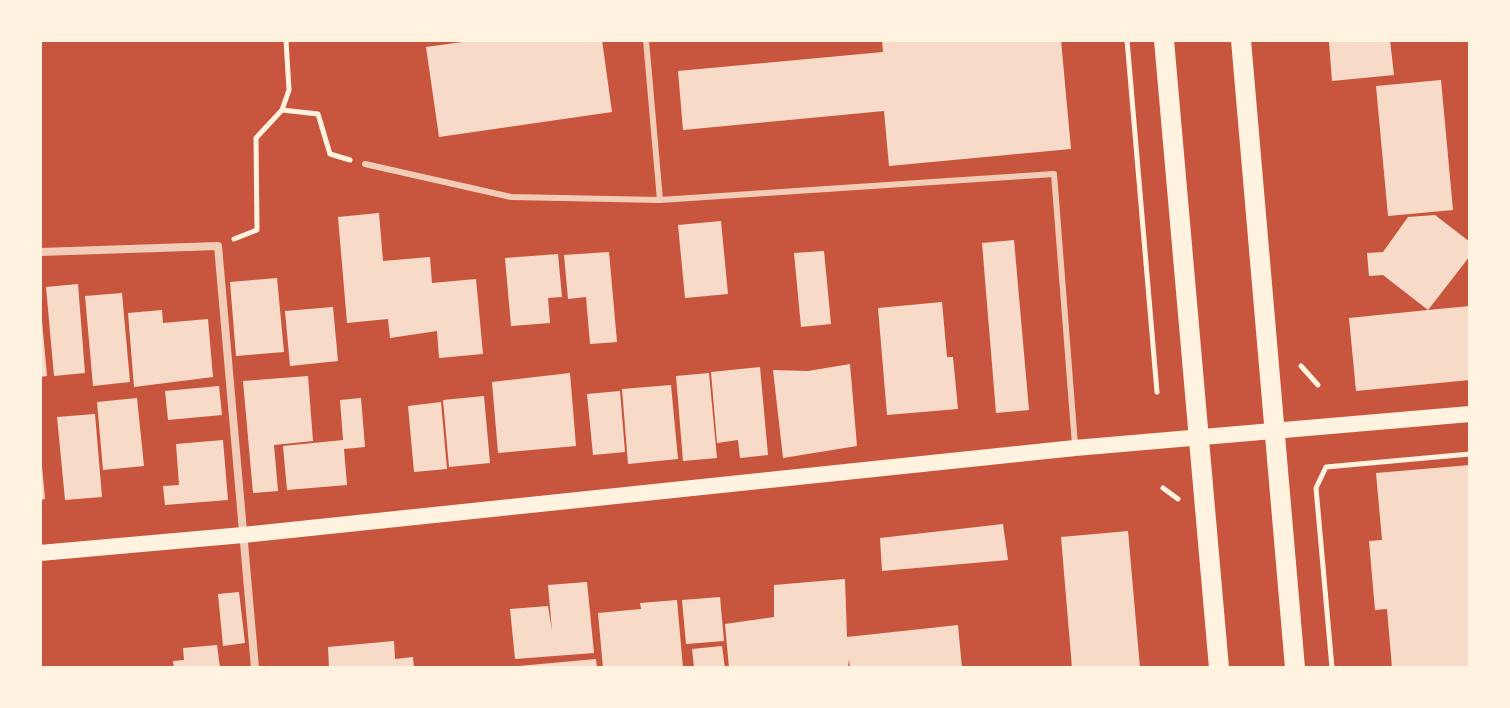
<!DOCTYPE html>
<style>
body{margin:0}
#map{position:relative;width:1510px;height:708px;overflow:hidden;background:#c8553d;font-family:"Work Sans",sans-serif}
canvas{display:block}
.frame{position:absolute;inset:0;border:42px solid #fff3e0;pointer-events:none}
</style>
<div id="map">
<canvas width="1510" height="708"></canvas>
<div class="frame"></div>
</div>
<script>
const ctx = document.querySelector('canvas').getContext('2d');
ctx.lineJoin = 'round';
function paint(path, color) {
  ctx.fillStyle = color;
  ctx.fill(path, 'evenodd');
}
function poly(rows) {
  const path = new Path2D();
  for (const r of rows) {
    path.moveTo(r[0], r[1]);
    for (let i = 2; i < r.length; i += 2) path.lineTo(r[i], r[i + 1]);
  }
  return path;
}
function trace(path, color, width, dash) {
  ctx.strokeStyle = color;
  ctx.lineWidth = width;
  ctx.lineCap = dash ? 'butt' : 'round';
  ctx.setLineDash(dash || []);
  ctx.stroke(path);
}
paint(poly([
 [477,40,602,40,612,112,439,137,426,47],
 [882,40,1061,40,1071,149,889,166,884,111,683,130,678,71,883,52],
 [1355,40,1390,40,1394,75,1332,81,1329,42],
 [1441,80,1453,210,1388,216,1376,86],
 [379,213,383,261,430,257,432,283,476,279,483,354,439,358,437,331,390,338,388,319,347,323,338,217],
 [1435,215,1470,242,1470,256,1428,310,1470,306,1470,380,1356,391,1349,318,1428,310,1383,275,1369,276,1367,253,1383,252,1408,217],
 [721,221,728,294,685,298,678,225],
 [1014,240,1029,410,996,413,982,243],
 [824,251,831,324,801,327,794,253],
 [609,252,617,342,590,344,586,297,568,299,564,255],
 [558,254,562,297,548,298,550,323,511,326,505,258],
 [277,278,284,352,236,356,230,282],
 [78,284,85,373,54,376,46,287],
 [122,293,130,382,93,386,85,296],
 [942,302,947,357,953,357,958,409,887,415,878,308],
 [333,307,338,361,290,366,285,311],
 [162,310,163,323,208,319,213,377,134,387,128,313],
 [40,321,42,321,47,376,40,377],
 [850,364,857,446,783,458,773,370,808,371],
 [760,367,768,455,740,458,738,440,717,443,711,372],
 [570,373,576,446,498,453,492,382],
 [709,373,717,458,683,461,676,376],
 [308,376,313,441,274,445,278,491,253,493,243,381],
 [671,385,678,459,628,464,622,389],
 [219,386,222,415,168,420,165,391],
 [620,391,625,452,593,455,587,394],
 [484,396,490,463,449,467,443,400],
 [137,398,144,466,103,470,97,402],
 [361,398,365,447,344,449,347,485,287,490,283,446,343,440,340,400],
 [441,402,447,469,414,472,408,406],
 [95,414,102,497,65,500,57,417],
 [223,440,228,500,165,505,163,486,179,485,176,444],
 [1470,465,1470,668,1392,668,1387,609,1375,610,1369,541,1382,540,1376,473],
 [40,467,42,467,45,499,40,500],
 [1003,524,1008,560,882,571,880,538],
 [1128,531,1140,668,1072,668,1061,537],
 [845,579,847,637,958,625,962,668,850,668,849,659,848,668,729,668,725,624,774,617,774,585],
 [587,582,594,653,515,659,510,609,548,606,552,631,548,585],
 [239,592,245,643,223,646,218,594],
 [720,597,724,641,686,644,682,600],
 [677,600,683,668,603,668,598,613,641,609,640,603],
 [394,641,395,659,413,657,414,668,329,668,328,647],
 [217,645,220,668,174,668,173,661,184,660,183,648],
 [722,646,725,668,694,668,692,649],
 [596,659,597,668,520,668,519,666]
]), '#f7dbc8');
trace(poly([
 [1127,40,1157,392],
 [282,110,318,114,330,154,350,160],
 [234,239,257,230,256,138,282,110,289,90,286,40],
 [1301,366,1318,385],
 [1163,488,1178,499],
 [1332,668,1316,488,1326,467,1470,454]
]), '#fff3e0', 5);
trace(poly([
 [646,40,660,200],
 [365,164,511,197,660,200,1054,174,1075,445]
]), '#f1ccb7', 6);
trace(poly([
 [40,252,218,246,255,668]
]), '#f1ccb7', 8);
trace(poly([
 [40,553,243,535,1075,448,1470,414]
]), '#fff3e0', 16);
trace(poly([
 [1164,40,1219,668],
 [1241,40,1295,668]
]), '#fff3e0', 20);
</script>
